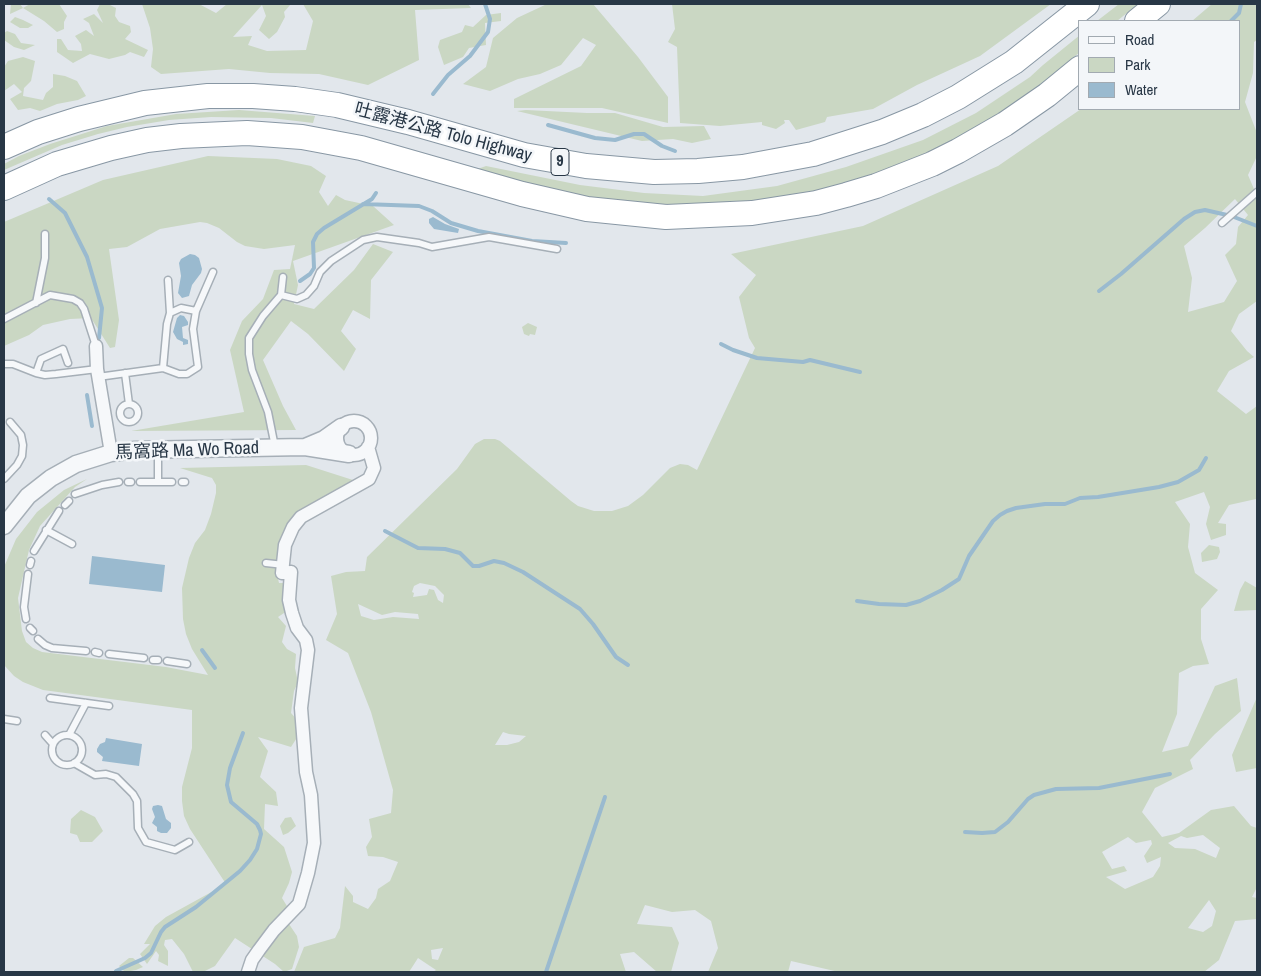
<!DOCTYPE html>
<meta charset="utf-8">
<style>
body{margin:0}
#map{position:relative;width:1261px;height:976px;overflow:hidden;background:#e2e7ec;font-family:"Archivo Narrow",sans-serif}
canvas{display:block}
.frame{position:absolute;inset:0;border:5px solid #283746;pointer-events:none}
.legend{position:absolute;left:1078px;top:20px;width:162px;height:90px;box-sizing:border-box;background:#f3f6f9;border:1px solid #a2aab1;margin:0;padding:6px 9px;list-style:none;font-size:15px;color:#283746}
.legend li{display:flex;align-items:center;gap:10px;height:25px}
.legend b{width:25px;border:1px solid #a2aab1}
</style>
<div id="map">
<canvas width="1261" height="976"></canvas>
<div class="frame"></div>
<ul class="legend">
<li><b style="height:6px;background:#f6f8fa"></b>Road</li>
<li><b style="height:14px;background:#cad7c3"></b>Park</li>
<li><b style="height:14px;background:#9abacf"></b>Water</li>
</ul>
</div>
<script>
const ctx = document.querySelector('canvas').getContext('2d');
ctx.lineJoin = 'round';
function paint(path, color) {
  ctx.fillStyle = color;
  ctx.fill(path, 'evenodd');
}
function poly(rows) {
  const path = new Path2D();
  for (const r of rows) {
    if (r.length === 3) {
      path.moveTo(r[0] + r[2], r[1]);
      path.arc(r[0], r[1], r[2], 0, 2 * Math.PI);
      continue;
    }
    path.moveTo(r[0], r[1]);
    for (let i = 2; i < r.length; i += 2) path.lineTo(r[i], r[i + 1]);
  }
  return path;
}
function trace(path, color, width, dash) {
  ctx.strokeStyle = color;
  ctx.lineWidth = width;
  ctx.lineCap = dash ? 'butt' : 'round';
  ctx.setLineDash(dash || []);
  ctx.stroke(path);
}
function write(font, color, halo, rows, align = 'center') {
  ctx.font = font + ' "Archivo Narrow","Noto Sans TC",sans-serif';
  ctx.lineWidth = 5;
  ctx.setLineDash([]);
  ctx.textBaseline = 'middle';
  ctx.strokeStyle = halo;
  ctx.fillStyle = color;
  for (const [text, x, y, turn = 0] of rows) {
    ctx.save();
    ctx.translate(x, y);
    ctx.rotate((+turn || 0) * Math.PI / 180);
    ctx.textAlign = isNaN(turn) ? turn : align;
    if (halo) ctx.strokeText(text, 0, 0);
    ctx.fillText(text, 0, 0);
    ctx.restore();
  }
}
paint(poly([
 [11,4,20,4,23,8,30,4,59,4,67,16,64,22,64,29,57,32,44,21,23,8,10,14],
 [100,4,108,4,116,8,115,16,119,22,130,26,131,32,125,39,148,50,144,57,130,52,125,55,109,59,90,54,73,63,57,52,57,39,61,39,68,50,82,51,81,44,75,36,86,30,94,36,89,23,83,19,94,14,103,23,97,10],
 [142,4,199,4,216,13,227,4,291,4,284,12,285,17,277,32,269,39,259,30,266,16,262,5,233,37,252,36,248,45,267,51,306,50,313,21,303,4,382,4,382,5,390,4,468,4,471,8,415,10,419,60,368,85,319,74,270,73,229,69,161,74,151,67,153,49,150,28],
 [547,4,593,4,638,57,668,97,668,123,602,108,514,108,514,99,581,66,596,45,583,38,561,65,540,74,518,79,490,91,463,84,486,67,493,38,517,18],
 [672,4,1051,4,980,56,917,85,873,109,827,117,825,122,796,130,789,120,784,120,785,123,776,129,762,125,762,122,720,126,680,123,677,47,668,42,675,29],
 [1119,4,1138,4,1117,21,1097,21],
 [1212,4,1257,4,1257,40,1254,42,1253,73,1245,102,1257,133,1257,156,1248,175,1257,196,1257,301,1239,314,1231,331,1247,351,1254,357,1229,371,1217,391,1246,414,1257,406,1257,510,1256,499,1229,505,1218,523,1226,524,1226,535,1211,540,1206,524,1210,507,1204,492,1175,502,1190,524,1188,547,1195,573,1218,590,1201,609,1201,639,1209,664,1193,666,1179,673,1177,714,1162,752,1188,746,1215,686,1237,678,1241,711,1215,734,1190,760,1193,769,1155,788,1142,812,1162,837,1179,833,1211,810,1234,806,1251,826,1257,828,1257,887,1252,897,1257,898,1257,919,1235,921,1219,960,1204,972,839,972,791,961,788,972,708,972,718,948,711,921,695,910,672,912,645,905,637,924,672,927,679,943,671,972,657,972,634,952,620,954,626,972,433,972,436,970,418,958,409,972,294,972,304,947,335,938,340,928,345,886,353,896,353,902,368,909,376,898,378,889,390,881,398,862,383,857,368,856,366,847,372,837,369,819,391,813,393,790,371,712,348,653,326,640,337,614,331,576,346,572,365,571,367,557,457,469,475,444,484,439,495,439,500,441,571,501,578,506,594,511,612,511,628,506,643,495,670,468,680,464,688,465,697,470,755,348,749,338,739,297,756,275,731,254,863,226,998,166,1081,109,1240,109,1240,21,1192,21],
 [1235,199,1248,215,1238,227,1236,244,1225,255,1237,281,1224,302,1188,312,1192,278,1184,246,1205,228],
 [420,583,435,586,444,595,443,603,438,600,434,590,429,589,427,595,413,597,414,593,412,592,414,586],
 [358,604,382,615,395,612,418,614,419,619,393,617,374,620,361,616],
 [503,732,509,734,526,736,519,742,507,745,495,745],
 [1203,835,1220,848,1216,858,1195,849,1175,848,1168,843,1181,836,1187,838],
 [1128,837,1136,843,1151,840,1152,844,1144,856,1147,863,1161,857,1160,866,1153,877,1125,889,1106,877,1127,871,1124,866,1112,869,1102,852],
 [1209,900,1216,911,1212,926,1203,932,1188,928],
 [443,948,438,960,432,959,431,950],
 [501,13,501,21,485,23,486,45,469,48,463,57,444,65,438,47,440,40,462,32,465,25,473,27,486,15],
 [15,17,23,20,33,25,28,28,20,28,10,22],
 [7,31,15,34,21,43,35,45,24,50,14,47,4,40,4,33],
 [1080,35,1080,52,1018,103,970,136,843,189,714,209,606,204,469,172,486,166,580,185,644,193,703,196,777,186,846,167,923,140,976,113,1030,77,1043,65],
 [23,57,35,61,31,81,24,88,23,96,43,100,46,93,53,87,53,74,65,76,77,81,86,96,78,100,57,104,40,111,30,108,18,110,10,99,22,92,14,84,4,91,4,67,8,61],
 [239,110,315,116,313,123,271,118,211,117,169,120,127,127,98,134,62,145,4,170,4,164,19,156,50,144,107,126,176,114],
 [526,110,587,113,615,113,663,127,704,126,711,139,692,143,673,139,642,141,517,111],
 [208,156,277,159,311,166,326,176,319,192,328,206,336,195,345,200,373,206,394,225,293,261,298,285,294,304,314,309,354,270,373,244,393,252,371,280,370,319,353,310,341,331,356,349,344,371,308,334,291,321,263,360,283,406,296,430,131,431,244,412,230,350,242,321,263,299,274,270,290,269,295,245,264,249,245,246,237,242,219,228,207,223,200,222,160,229,127,247,109,249,119,320,115,347,110,348,91,318,70,319,43,325,29,335,4,346,4,222,103,180],
 [528,323,537,327,535,335,530,334,529,336,524,334,522,327],
 [306,465,356,481,305,507,290,520,280,539,277,575,279,583,285,583,287,611,278,617,286,626,282,642,287,649,296,654,295,668,298,682,294,691,291,713,299,722,300,733,291,747,258,737,268,751,260,777,276,792,278,806,265,804,264,829,284,847,292,872,289,883,282,898,290,911,287,921,297,936,299,947,292,969,284,972,275,964,235,938,215,966,203,972,193,972,184,954,172,939,165,940,164,945,168,951,168,966,158,961,159,955,156,951,147,964,140,954,150,944,144,944,155,926,166,917,226,884,190,829,184,816,182,801,182,787,192,748,192,710,43,690,23,682,14,676,4,665,4,567,16,539,37,512,64,490,87,479,75,487,40,526,29,550,18,598,22,631,26,642,33,648,42,652,166,667,208,675,192,649,186,634,183,619,182,588,189,558,195,543,205,530,211,514,216,493,216,485,212,478,180,468],
 [1209,545,1219,547,1220,552,1217,559,1202,562,1201,553],
 [1245,581,1257,588,1257,610,1234,611,1240,590],
 [1257,697,1257,768,1236,772,1232,755],
 [81,810,95,817,103,831,92,842,80,842,77,835,70,833,71,819],
 [291,817,296,826,288,833,283,835,280,826,285,818],
 [129,958,133,958,143,967,136,970,125,972,119,966]
]), '#cad7c3');
paint(poly([
 [433,217,445,224,459,229,458,233,434,229,429,223,429,219],
 [190,254,195,255,199,258,202,269,201,273,192,285,189,296,182,298,178,293,181,276,179,263,181,259],
 [180,315,184,316,188,322,188,325,182,327,183,338,188,340,188,344,183,345,183,342,177,339,173,332,177,318],
 [92,556,165,565,162,592,89,584],
 [106,738,142,744,139,766,102,761,103,757,97,752,97,749,100,744,105,742],
 [158,805,162,806,166,819,171,823,171,828,167,833,161,833,157,831,157,827,152,823,155,817,152,809,153,806]
]), '#9abacf');
trace(poly([
 [1231,21,1239,13,1241,4],
 [433,94,448,75,470,56,488,32,490,19,485,4],
 [548,125,595,138,615,140,634,134,644,134,662,146,675,151],
 [49,199,65,213,87,257,102,308,99,338],
 [363,204,419,206,432,211,451,223,478,231,532,241,566,243],
 [1234,217,1257,226],
 [300,281,310,274,314,268,313,242,317,234,324,228,372,199,376,193],
 [1099,291,1121,274,1184,219,1195,212,1205,210,1227,215],
 [721,344,733,350,757,358,803,362,810,360,860,372],
 [87,395,92,426],
 [385,531,418,548,445,549,460,553,473,566,479,566,494,561,504,563,523,572,580,609,593,624,616,657,628,665],
 [857,601,879,604,906,605,920,601,942,590,959,579,969,556,993,521,1000,515,1007,511,1016,508,1045,504,1065,504,1080,498,1098,497,1159,487,1178,482,1199,470,1206,458],
 [202,650,215,668],
 [965,832,982,833,995,832,1008,822,1028,799,1034,795,1056,789,1099,788,1170,774],
 [116,971,145,958,151,953,161,932,165,927,196,907,240,871,250,860,257,849,261,834,260,830,257,824,231,802,227,785,230,768,243,733],
 [546,972,605,797]
]), '#9abacf', 4);
const service = poly([
 [1222,223,1257,192],
 [168,280,170,313],
 [281,295,283,277],
 [36,303,45,258,45,234],
 [196,311,213,272],
 [4,319,50,295,73,299,80,303,84,309,96,346],
 [68,363,63,349,41,359,36,373,45,375,56,374,97,369],
 [4,364,13,364,36,373],
 [125,373,129,404],
 [98,377,163,368,179,374,187,374,198,367,193,329,196,311,181,308,170,313,167,324,163,368],
 [129,413,9],
 [275,447,268,412,252,370,249,354,249,338,263,316,281,295,297,299,306,295,314,286,320,272,331,261,363,240,377,237,419,243,432,247,489,237,557,249],
 [4,479,17,465,22,456,23,445,21,435,10,422],
 [128,482,131,482],
 [140,482,158,482,158,451],
 [158,482,172,482],
 [182,482,185,482],
 [75,494,102,485,119,482],
 [65,505,69,501],
 [46,530,72,544],
 [34,551,59,511],
 [266,563,284,565],
 [30,565,31,561],
 [26,619,24,607,28,574],
 [30,628,33,631],
 [38,639,45,645,52,648,86,651],
 [95,652,99,653],
 [109,654,144,658],
 [153,660,158,660],
 [167,661,187,664],
 [50,698,109,706],
 [4,719,17,721],
 [45,735,53,744],
 [69,735,86,703],
 [67,750,15],
 [74,763,95,775,106,774,116,777,133,794,137,801,138,828,146,842,175,850,189,842]
]);
const minor = poly([
 [96,346,97,369,111,453],
 [354,438,17],
 [248,972,252,960,259,950,274,930,299,904,308,873,314,843,311,795,306,772,301,708,308,650,306,640,297,628,292,613,289,600,291,572,282,573,285,545,293,527,301,517,369,479,374,468,368,447]
]);
const tertiary = poly([
 [305,447,324,439,341,427],
 [4,526,28,496,51,478,76,464,111,453,135,450,305,447,349,454]
]);
const motorway = poly([
 [1137,21,1158,4],
 [4,147,38,132,79,119,145,103,208,96,253,96,295,99,337,105,408,122,524,155,586,166,654,172,698,171,743,167,813,154,882,132,923,115,958,97,1014,62,1087,4],
 [4,188,57,164,111,148,147,140,181,136,247,133,302,137,361,148,522,194,587,209,666,217,752,213,816,203,846,195,876,186,932,164,958,151,1005,124,1047,95,1080,68]
]);
trace(service, '#a6afb7', 9);
trace(minor, '#a6afb7', 15);
trace(tertiary, '#a6afb7', 19);
trace(motorway, '#8897a4', 26);
trace(service, '#f6f8fa', 6);
trace(minor, '#f6f8fa', 12);
trace(tertiary, '#f6f8fa', 16);
trace(motorway, '#fff', 24);
for (const [x, y, w] of [
 [560,162,18]
]) {
  const box = new Path2D();
  box.roundRect(x - w / 2, y - 13.5, w, 27, 4);
  ctx.fillStyle = '#f3f6f9';
  ctx.fill(box);
  trace(box, '#283746', 1);
}
write('bold 16px', '#283746', null, [
 ["9",560,162]
]);
write('18px', '#283746', '#f3f6f9', [
 ["吐露港公路 Tolo Highway",443,133,15],
 ["馬窩路 Ma Wo Road",187,451,-2]
]);
</script>
